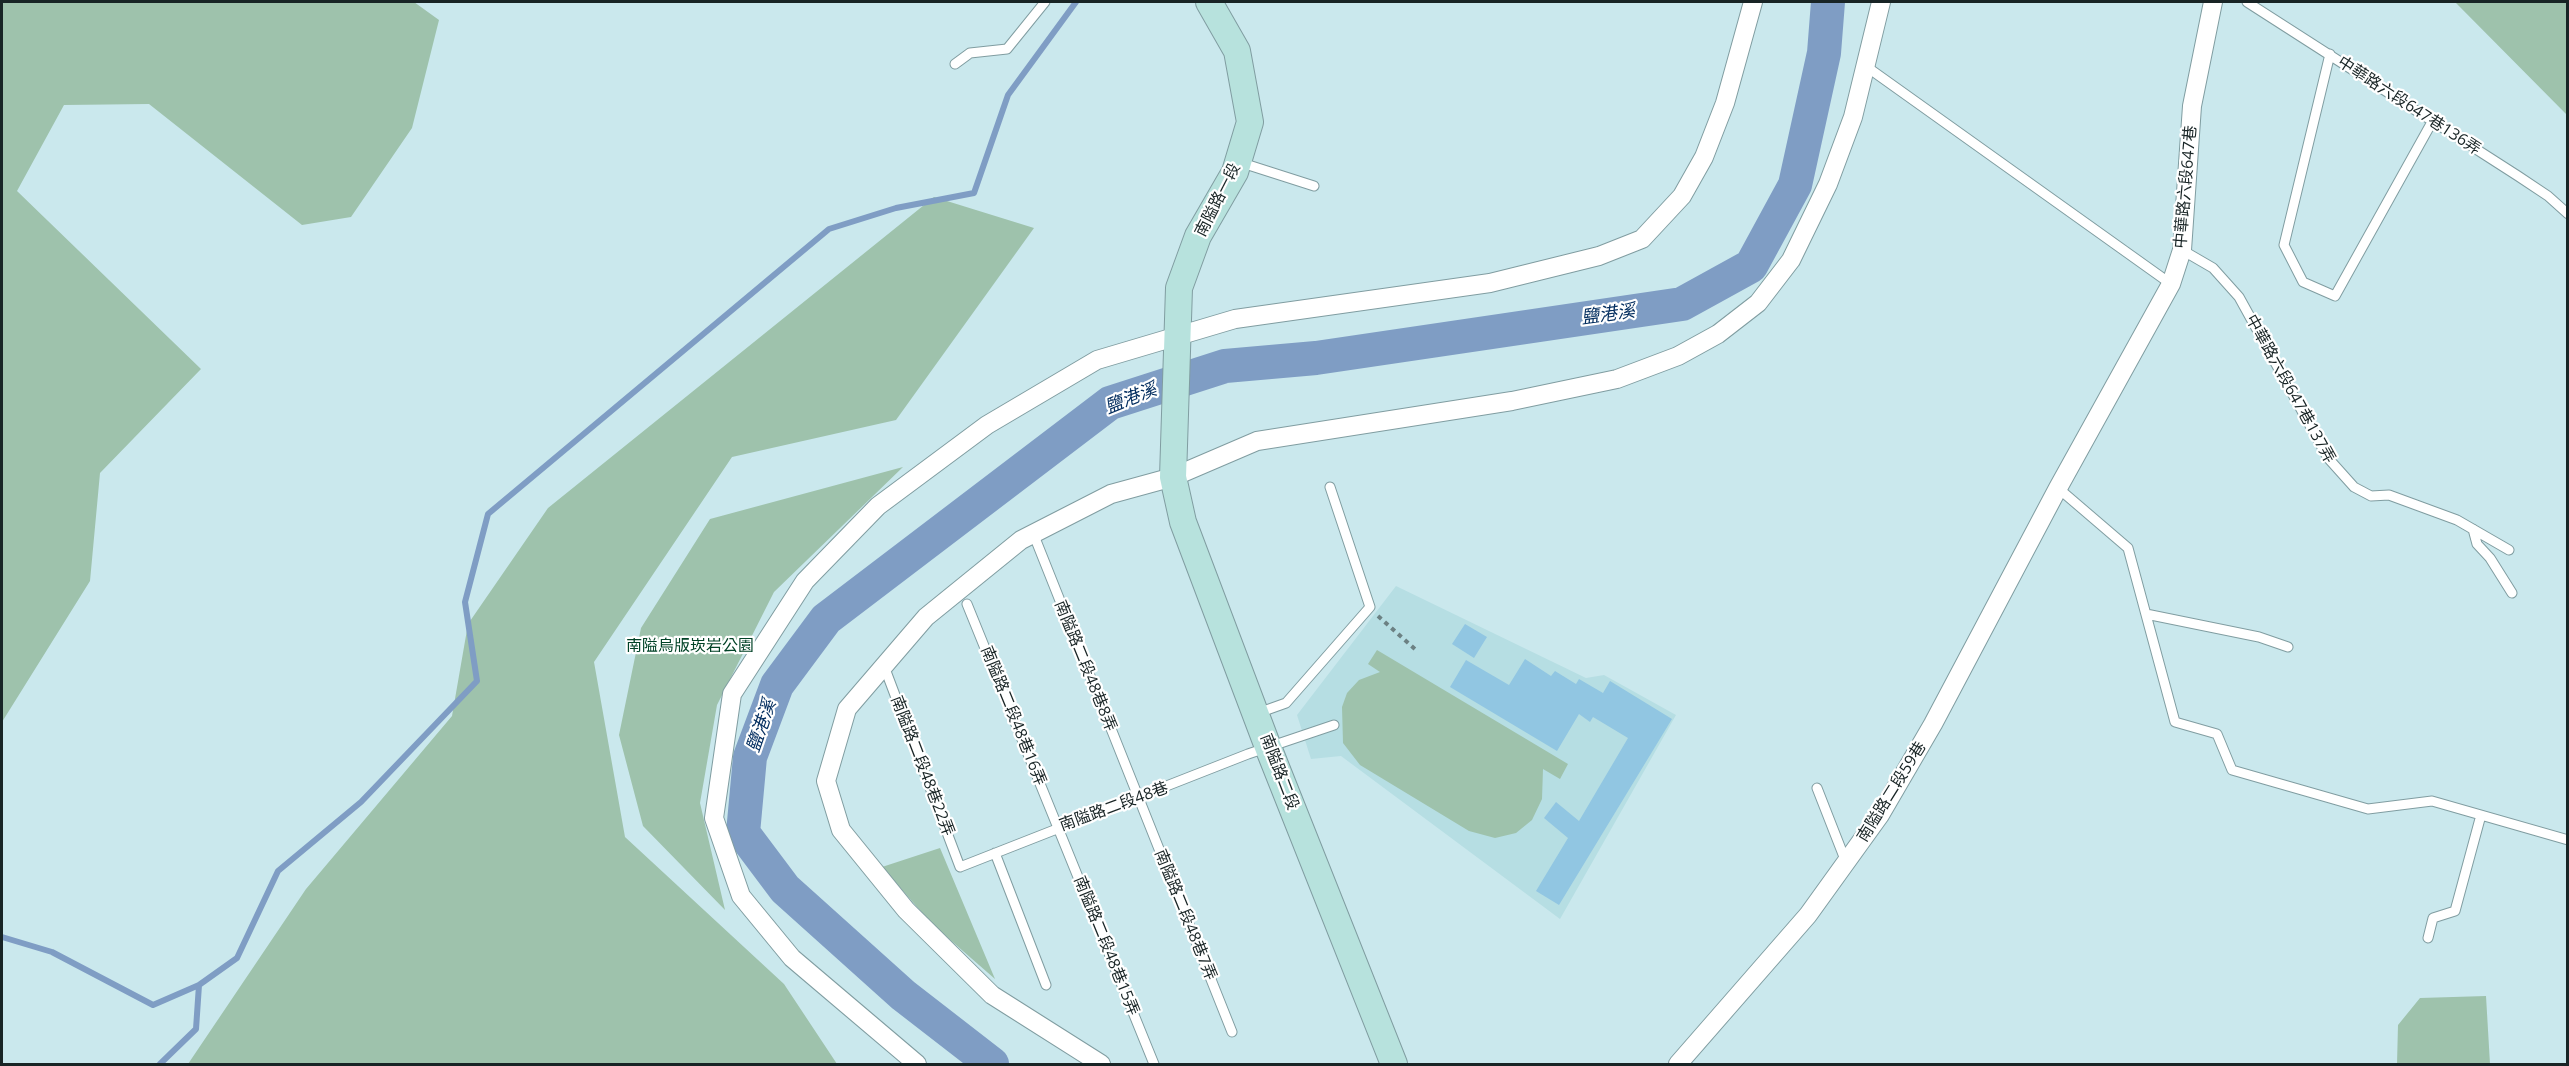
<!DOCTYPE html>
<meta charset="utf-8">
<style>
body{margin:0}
#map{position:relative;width:2569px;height:1066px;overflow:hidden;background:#cae8ed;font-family:"Open Sans",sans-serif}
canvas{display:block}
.frame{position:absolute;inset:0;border:3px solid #182425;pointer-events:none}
</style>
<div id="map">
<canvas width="2569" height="1066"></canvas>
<div class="frame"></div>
</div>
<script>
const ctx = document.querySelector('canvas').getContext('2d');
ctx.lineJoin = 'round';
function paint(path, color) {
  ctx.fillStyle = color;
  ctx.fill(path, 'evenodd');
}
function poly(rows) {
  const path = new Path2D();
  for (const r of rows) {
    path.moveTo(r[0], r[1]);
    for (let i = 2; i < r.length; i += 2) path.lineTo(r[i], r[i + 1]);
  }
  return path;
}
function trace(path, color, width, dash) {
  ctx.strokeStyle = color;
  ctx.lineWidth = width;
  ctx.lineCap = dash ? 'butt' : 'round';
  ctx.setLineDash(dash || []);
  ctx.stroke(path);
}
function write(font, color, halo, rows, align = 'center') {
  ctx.font = font + ' "Open Sans","Noto Sans TC",sans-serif';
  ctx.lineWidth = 4.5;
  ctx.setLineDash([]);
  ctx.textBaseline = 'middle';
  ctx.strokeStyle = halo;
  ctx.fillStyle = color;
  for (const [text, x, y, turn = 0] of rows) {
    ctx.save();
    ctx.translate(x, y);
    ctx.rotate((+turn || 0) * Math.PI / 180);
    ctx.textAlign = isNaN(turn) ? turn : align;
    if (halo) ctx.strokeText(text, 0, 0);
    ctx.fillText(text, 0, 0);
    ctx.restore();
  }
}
paint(poly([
 [1396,586,1586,678,1604,675,1676,715,1560,919,1341,756,1311,759,1297,715]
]), '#b6dee3');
paint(poly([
 [2,2,414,2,439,20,412,128,351,217,302,225,149,104,64,105,17,191,201,369,100,473,90,581,2,722],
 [2455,2,2567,2,2567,115],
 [934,197,1034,228,896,420,732,457,594,662,625,837,784,984,837,1064,188,1064,306,889,452,716,468,624,548,508],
 [903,467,774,592,717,705,700,803,725,910,643,826,619,735,641,628,710,519],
 [1377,650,1568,764,1560,779,1543,769,1542,799,1532,820,1516,833,1495,838,1469,831,1360,765,1343,743,1342,707,1347,693,1359,680,1380,672,1368,664],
 [940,848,995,979,932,924,882,867],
 [2486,996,2490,1064,2397,1064,2398,1025,2420,998]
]), '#9ec2ac');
trace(poly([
 [2,937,52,952,153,1005,199,985,237,958,278,871,361,802,477,681,465,602,488,514,829,229,896,208,974,193,1008,95,1076,2],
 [160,1064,196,1029,199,985]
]), '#7f9dc4', 6);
trace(poly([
 [992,1064,903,995,785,889,743,833,750,757,777,685,826,619,1110,403,1225,366,1316,358,1682,304,1751,266,1795,185,1824,53,1828,2]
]), '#7f9dc4', 34);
paint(poly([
 [1465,624,1487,637,1474,658,1452,644],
 [1525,659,1551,676,1555,671,1576,684,1579,679,1603,693,1610,681,1672,719,1559,905,1536,891,1568,838,1544,818,1556,802,1579,821,1628,738,1593,717,1590,722,1579,714,1557,751,1450,687,1466,660,1509,685]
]), '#91c6e2');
const lane = poly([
 [2247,2,2518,176,2548,196,2568,214],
 [2330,54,2284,245,2303,282,2335,296,2432,122],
 [955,64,970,53,1007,49,1045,2],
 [1867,67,2171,284],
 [1239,162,1314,186],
 [2182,250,2213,268,2239,297,2328,458,2354,487,2371,496,2389,495,2457,520,2509,550],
 [2058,488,2128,548,2175,722,2217,734,2232,770,2368,809,2432,801,2568,840],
 [2473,529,2477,544,2490,558,2512,593],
 [1033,533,1232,1032],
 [967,604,1154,1064],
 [2146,614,2259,637,2288,647],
 [884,666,960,867,1248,754,1334,725],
 [1258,713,1286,703,1370,607,1330,487],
 [1817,788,1846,862],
 [995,853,1046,985],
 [2428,938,2433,918,2455,911,2481,815]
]);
const street = poly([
 [917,1064,792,958,741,896,714,818,732,694,805,581,878,506,987,425,1097,360,1235,319,1490,283,1599,256,1642,239,1682,196,1704,157,1725,103,1753,2],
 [1101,1064,992,995,906,910,841,830,826,781,847,709,926,617,1021,540,1111,494,1173,477,1257,441,1512,401,1617,379,1678,356,1718,334,1758,303,1791,260,1828,184,1853,117,1881,2],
 [1678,1064,1808,915,1880,815,1933,724,2058,488,2171,284,2182,250,2192,106,2213,2]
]);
const secondary = poly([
 [1209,2,1237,51,1250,122,1235,172,1198,236,1179,288,1173,477,1183,522,1268,747,1394,1064]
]);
trace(lane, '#809da1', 11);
trace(street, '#809da1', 20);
trace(secondary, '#809da1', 28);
trace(poly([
 [1378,616,1416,650]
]), '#6c8183', 4, [4.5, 4.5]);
trace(lane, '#fff', 9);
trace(street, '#fff', 18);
trace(secondary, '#b7e2dd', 26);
write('16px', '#182425', '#fff', [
 ["中華路六段647巷136弄",2409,106,33],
 ["中華路六段647巷",2186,187,-85],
 ["南隘路一段",1218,200,-63],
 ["中華路六段647巷137弄",2290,389,61],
 ["南隘路二段48巷8弄",1085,666,68],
 ["南隘路二段48巷16弄",1013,716,68],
 ["南隘路二段48巷22弄",922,766,69],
 ["南隘路二段",1279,772,69],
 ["南隘路二段59巷",1892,792,-58],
 ["南隘路二段48巷",1114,807,-20],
 ["南隘路二段48巷7弄",1185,915,68],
 ["南隘路二段48巷15弄",1106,946,68]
]);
write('16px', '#004226', '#fff', [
 ["南隘烏版崁岩公園",690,646]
]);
write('italic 18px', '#052f60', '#fff', [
 ["鹽港溪",1608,315,-8],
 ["鹽港溪",1131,399,-22],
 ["鹽港溪",762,726,-71]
]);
</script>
